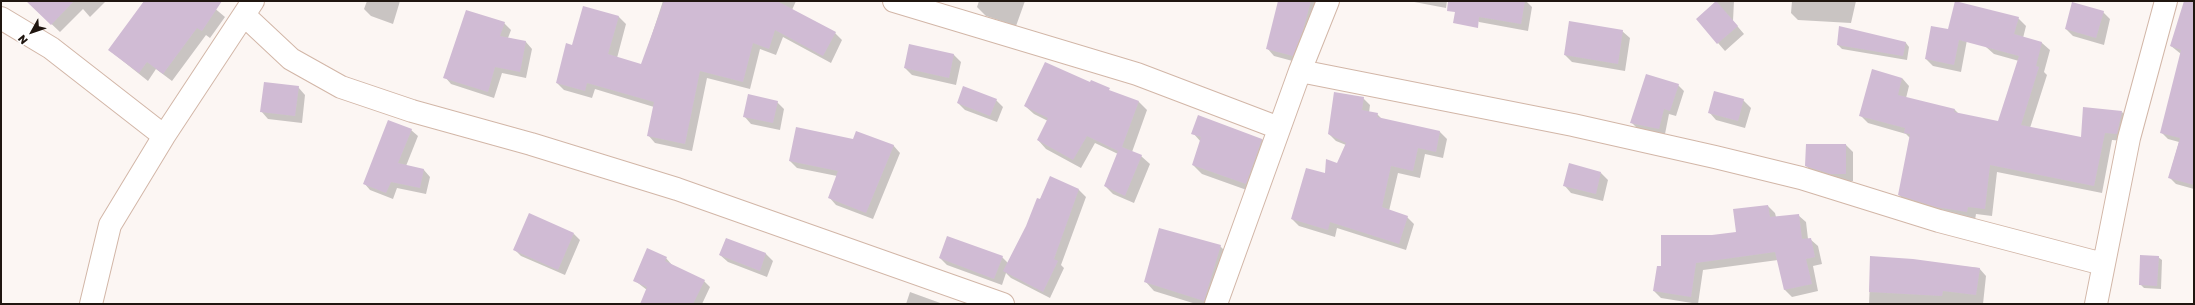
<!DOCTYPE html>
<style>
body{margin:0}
#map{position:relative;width:2195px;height:305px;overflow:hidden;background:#fcf6f3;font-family:"Golos Text",sans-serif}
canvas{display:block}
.frame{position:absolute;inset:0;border:2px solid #201610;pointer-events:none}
.north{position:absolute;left:12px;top:12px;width:40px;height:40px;-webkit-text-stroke:3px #fff;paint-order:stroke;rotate:230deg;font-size:11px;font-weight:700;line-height:16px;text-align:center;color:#201610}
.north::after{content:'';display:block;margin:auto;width:14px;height:18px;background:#201610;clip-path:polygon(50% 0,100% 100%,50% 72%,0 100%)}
</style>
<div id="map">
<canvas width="2195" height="305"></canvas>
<div class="frame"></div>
<div class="north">N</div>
</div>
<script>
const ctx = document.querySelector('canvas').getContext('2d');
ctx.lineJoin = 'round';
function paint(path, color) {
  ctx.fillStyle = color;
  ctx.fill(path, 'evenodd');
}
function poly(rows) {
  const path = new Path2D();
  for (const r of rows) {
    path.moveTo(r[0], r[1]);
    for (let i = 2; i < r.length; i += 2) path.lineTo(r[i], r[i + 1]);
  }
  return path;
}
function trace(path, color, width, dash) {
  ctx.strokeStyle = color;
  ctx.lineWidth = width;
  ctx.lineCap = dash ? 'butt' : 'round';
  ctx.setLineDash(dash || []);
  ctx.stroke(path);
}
paint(poly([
 [27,1,106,1,90,17,83,9,60,32],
 [143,1,206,1,225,17,210,38,206,35,172,81,156,69,148,81,109,50,145,2],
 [367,1,400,1,393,24,371,16,364,9],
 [663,1,796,1,792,10,835,33,842,40,831,63,783,37,776,55,760,49,750,89,707,78,692,151,655,143,648,135,654,107,595,89,592,98,564,90,557,83,573,46,584,7,619,17,626,24,617,58,642,65],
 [979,1,1025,1,1016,26,986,16,977,7],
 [1279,1,1320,1,1300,63,1274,56,1267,48],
 [1409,1,1447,1,1446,8],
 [1474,1,1526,1,1532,7,1528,31,1479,22,1472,15],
 [1718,1,1734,1,1733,21,1744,34,1725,51,1697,19],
 [1792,1,1856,1,1851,23,1798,20,1791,13],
 [2185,1,2194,1,2194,189,2176,184,2169,177,2179,142,2168,139,2161,132,2181,54,2171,46],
 [2103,12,2110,19,2104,45,2073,36,2066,29],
 [2018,18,2026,26,2023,38,2042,43,2050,50,2044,72,2047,75,2030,128,2081,138,2122,112,2129,120,2125,141,2112,140,2102,193,1997,172,1992,216,1976,214,1975,220,1906,202,1899,195,1910,138,1906,134,1868,123,1860,115,1902,78,1909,86,1906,98,1955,110,1959,114,1999,122,2019,61,1994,54,1986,47],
 [504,23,511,30,508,38,526,42,532,49,526,78,502,73,494,98,451,84,445,77],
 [1622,31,1630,38,1625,71,1572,62,1565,55],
 [1960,33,1967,40,1961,72,1933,66,1926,59],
 [1906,43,1909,47,1907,60,1842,49,1838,45],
 [910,45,954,55,961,62,956,85,912,75,905,68],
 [1091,84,1139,102,1147,110,1132,152,1141,156,1150,164,1134,203,1113,194,1105,186,1118,154,1095,143,1081,168,1046,149,1038,140,1048,121,1034,114,1025,106],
 [1678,85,1684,91,1676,116,1669,114,1665,134,1637,128,1631,122],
 [298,87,305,95,302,123,268,119,261,111],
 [1363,98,1370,105,1369,113,1377,114,1383,120,1440,132,1447,139,1443,158,1425,154,1420,178,1398,173,1389,211,1407,217,1414,224,1406,250,1337,228,1335,237,1299,226,1292,219,1338,164,1346,145,1336,141,1329,134],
 [996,100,1003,107,997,122,965,110,958,103],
 [1743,100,1751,108,1745,128,1716,120,1709,112],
 [777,102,784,109,780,130,751,124,744,116],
 [411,130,418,136,406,166,424,170,430,177,426,194,397,188,393,199,370,190,364,183],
 [1193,133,1262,139,1271,149,1255,193,1202,174,1193,165,1201,142],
 [853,141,893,145,900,153,873,219,836,205,829,197,837,176,797,168,790,161],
 [1846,145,1853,152,1853,181,1840,181,1814,173,1806,166],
 [1601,173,1608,180,1603,201,1571,193,1564,185],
 [1051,178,1079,190,1086,197,1061,265,1064,268,1050,298,1011,278,1006,273,1002,285,947,265,940,258,1002,257,1008,263],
 [1768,206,1775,213,1776,217,1798,215,1806,222,1808,239,1810,239,1818,246,1822,264,1813,266,1818,291,1792,297,1785,290,1778,260,1703,270,1698,304,1661,298,1654,291,1662,268,1712,236,1737,233],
 [574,234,580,240,565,275,521,256,514,249],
 [2194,238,2194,260,2193,259],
 [726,239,766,254,773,261,767,277,728,262,720,255],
 [1220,246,1230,256,1215,304,1196,304,1154,291,1145,281],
 [1871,257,1979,268,1986,276,1983,304,1869,304],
 [2158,257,2162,260,2161,289,2144,288,2140,284],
 [666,258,672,265,704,281,710,287,702,304,641,304,647,290,634,280],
 [910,292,943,304,945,304,906,304]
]), '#0003');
paint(poly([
 [26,1,74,1,51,25],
 [144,1,222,1,202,31,197,28,163,74,147,62,139,73,108,50],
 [664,1,777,1,836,32,823,56,775,30,769,49,753,43,743,82,700,71,685,144,647,136,654,102,587,83,585,91,556,83,566,43,572,45,583,6,619,16,608,54,641,64],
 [1278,1,1311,1,1303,30,1293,56,1266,49],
 [1448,1,1525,1,1521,24,1479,17,1478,28,1453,23,1455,12,1447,11],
 [1716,1,1738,26,1717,44,1696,19],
 [1955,1,2019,17,2014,34,2042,42,2036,66,2039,67,2021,125,2081,137,2083,107,2122,111,2117,134,2105,133,2094,186,1990,165,1985,209,1968,207,1967,212,1936,207,1898,195,1910,134,1904,133,1905,128,1859,116,1872,69,1902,78,1898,95,1955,109,1954,112,1998,121,2019,56,1959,40,1954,65,1925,59,1931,26,1948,29],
 [2184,1,2194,1,2194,185,2168,178,2180,138,2160,133,2181,50,2170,46],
 [2072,2,2104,11,2096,38,2065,29],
 [466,10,505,22,500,36,526,41,520,72,495,67,488,92,443,78],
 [1569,21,1623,30,1618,64,1564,55],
 [1839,26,1906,42,1903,56,1837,45],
 [909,44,954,54,949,78,904,68],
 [1045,62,1090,82,1091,80,1110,88,1109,90,1139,101,1122,147,1142,155,1125,196,1104,186,1118,151,1087,136,1073,160,1037,140,1048,118,1024,106],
 [1646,74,1679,84,1670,111,1664,109,1659,129,1630,123],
 [264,82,299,86,295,116,260,112],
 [963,86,997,99,990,116,957,103],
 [1714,91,1744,99,1738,121,1708,113],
 [1334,92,1364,97,1362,110,1378,113,1377,117,1440,131,1436,152,1418,148,1413,171,1391,166,1382,207,1408,216,1399,244,1330,222,1328,230,1291,219,1306,168,1325,173,1326,159,1337,163,1346,143,1328,134],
 [748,94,778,101,773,123,743,117],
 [1198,115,1262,139,1246,184,1192,165,1201,137,1191,134],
 [388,120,412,129,398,163,424,169,420,188,391,182,386,193,363,184],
 [796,127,853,139,856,131,894,145,866,213,828,198,838,171,789,161],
 [1806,144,1846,144,1846,174,1831,174,1805,166],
 [1569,163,1601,172,1596,194,1563,186],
 [1050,176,1079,189,1054,259,1058,261,1043,292,1003,271,1026,226,1037,198,1040,199],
 [1768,205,1770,217,1799,214,1802,239,1811,238,1815,257,1806,259,1812,284,1784,290,1775,252,1696,263,1691,297,1653,291,1657,266,1661,266,1661,235,1712,235,1736,232,1733,209],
 [529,213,574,233,558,270,513,250],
 [1159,228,1221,245,1204,301,1144,282],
 [947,236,1003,256,994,279,939,258],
 [726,238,766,253,760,271,719,255],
 [647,248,667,257,665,261,705,280,693,304,640,304,647,287,633,281],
 [2140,255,2159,256,2157,286,2139,285],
 [1870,256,1913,259,1980,268,1976,295,1943,291,1942,296,1869,292]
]), '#d0bbd4');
const minor = poly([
 [894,1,1137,74,1279,128],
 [244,15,291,59,341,87,412,111,531,144,677,189,1003,304],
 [1,18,51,48,164,136],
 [1300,71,1573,125,1715,157,1801,178,1939,221,2103,264],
 [91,304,110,225,164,136,253,1],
 [1216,304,1300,71,1328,1],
 [2096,304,2129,138,2166,1]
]);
trace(minor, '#d2b6a7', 24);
trace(minor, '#fff', 22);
</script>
